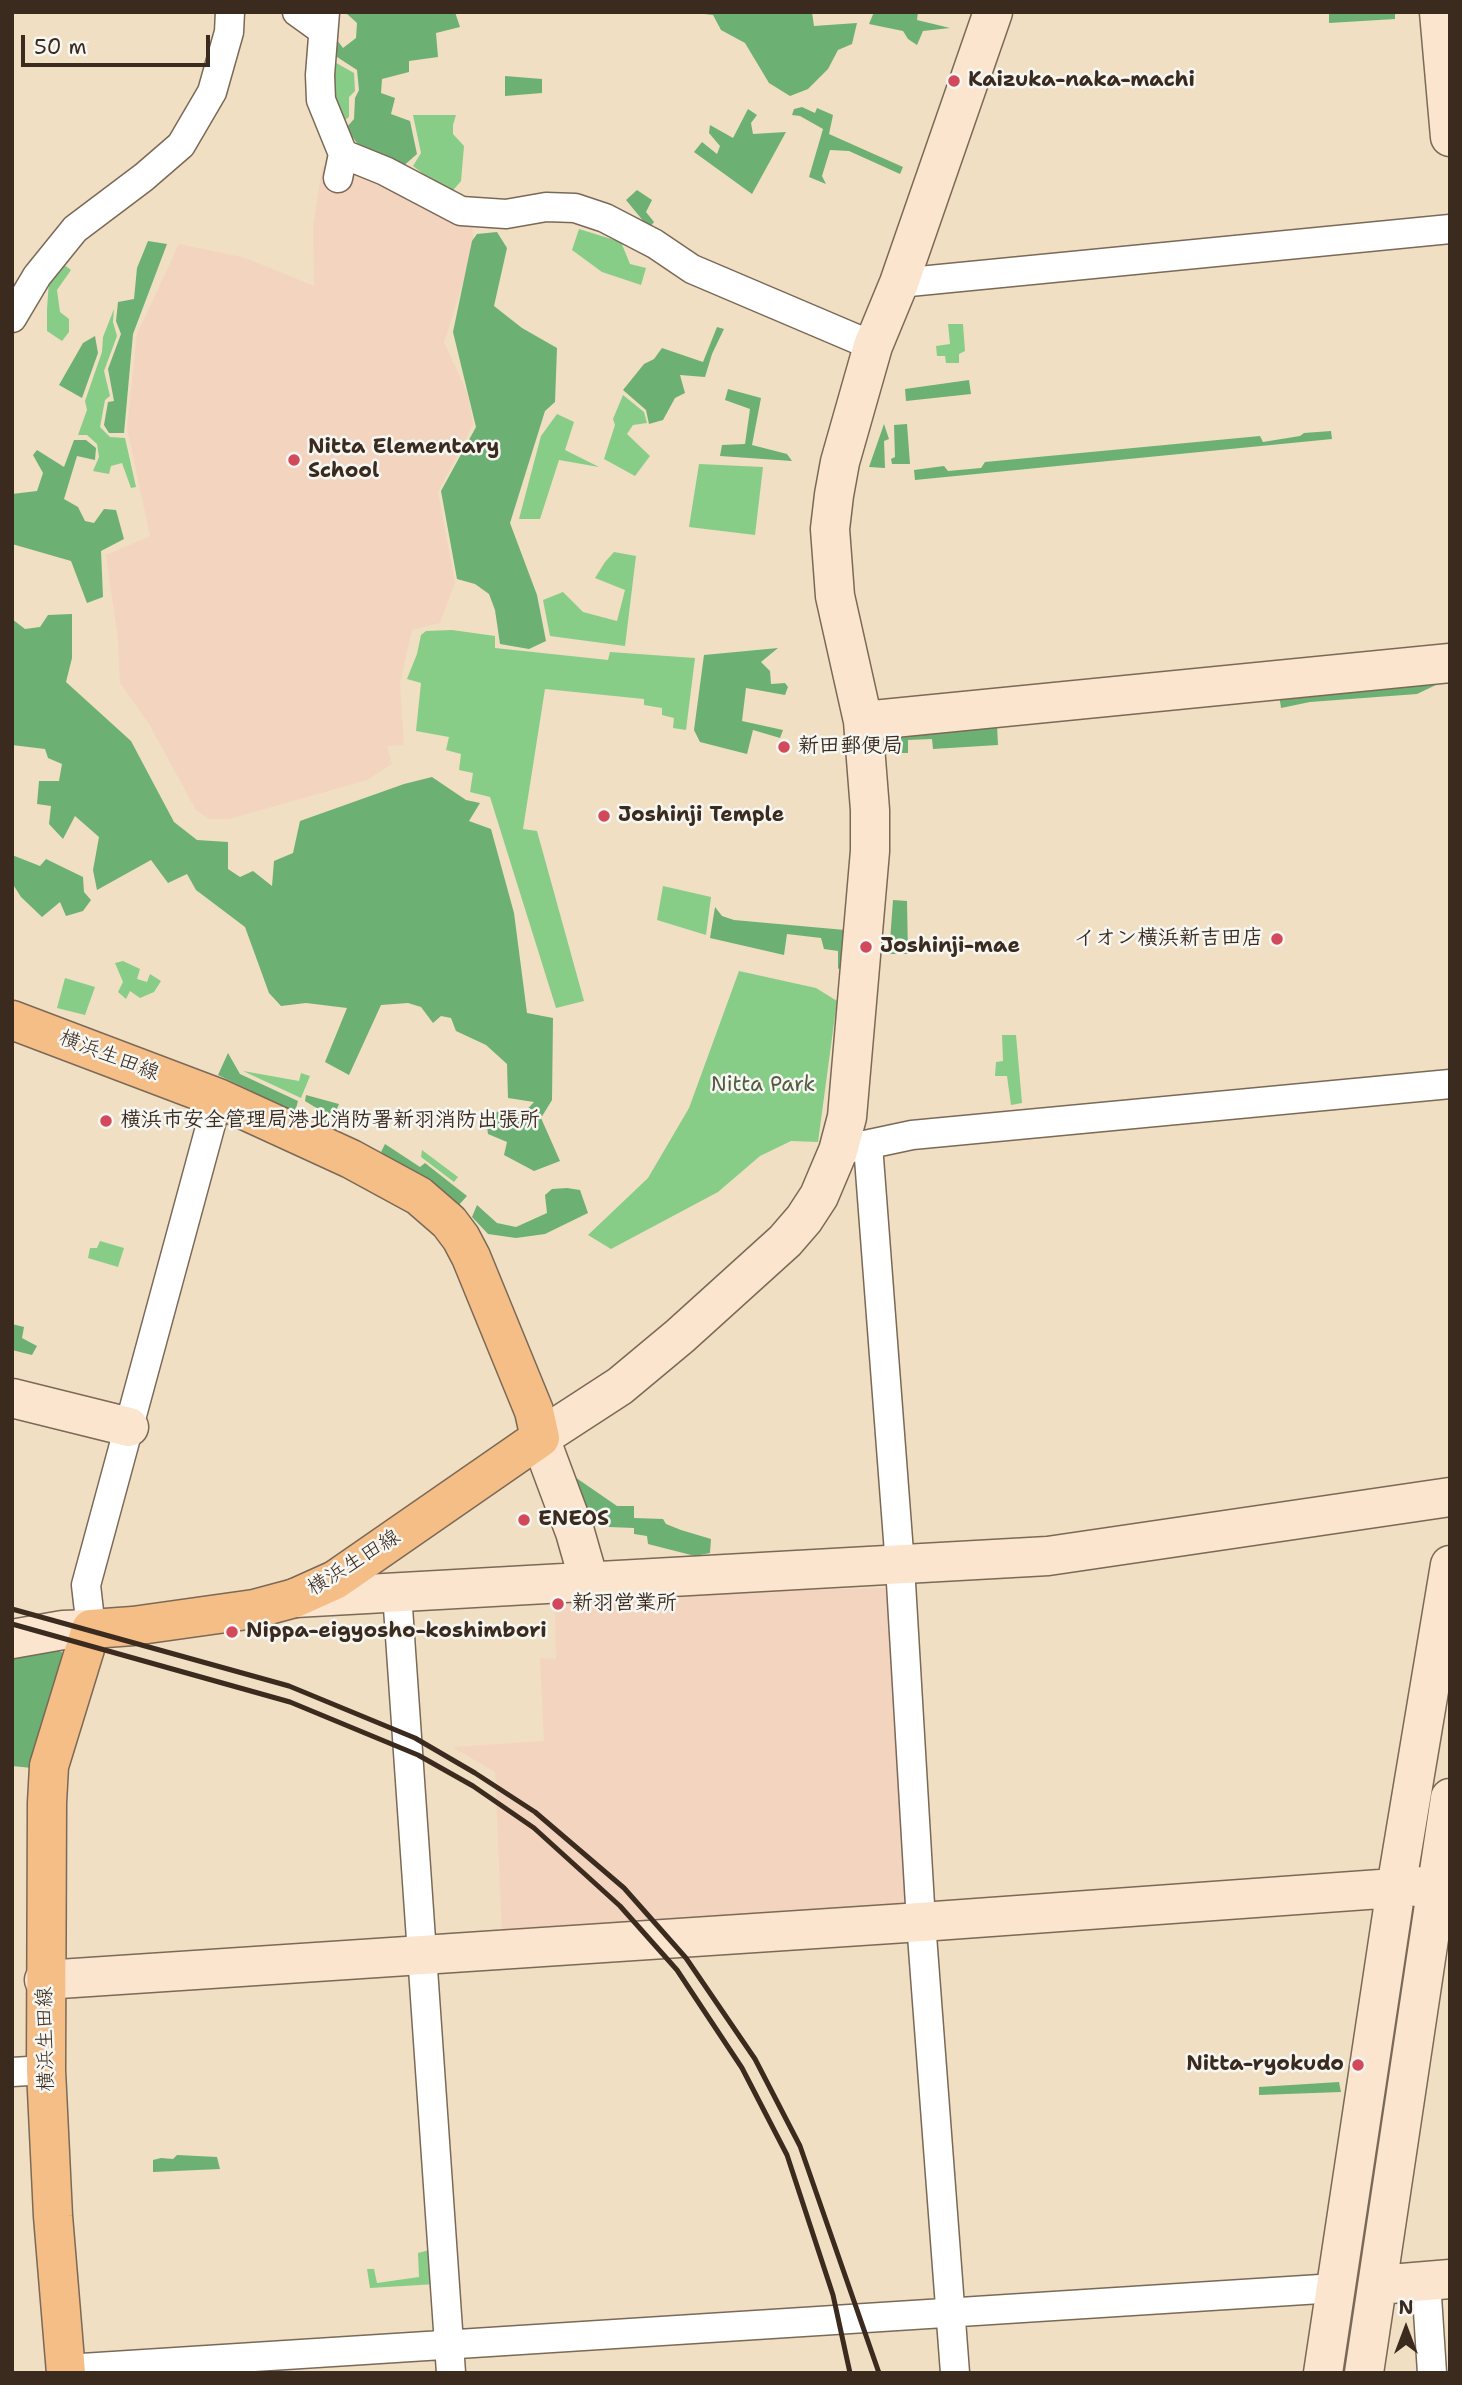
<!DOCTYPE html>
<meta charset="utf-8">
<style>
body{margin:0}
#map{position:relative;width:1462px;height:2385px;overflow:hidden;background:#f0dfc2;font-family:"Shantell Sans",sans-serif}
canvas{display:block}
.frame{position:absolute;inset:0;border:14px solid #3b2a1e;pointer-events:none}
.north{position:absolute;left:1371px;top:2294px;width:70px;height:70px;-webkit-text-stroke:5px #f6f6f2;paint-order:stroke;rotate:0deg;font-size:19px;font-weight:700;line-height:28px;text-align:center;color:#3b2a1e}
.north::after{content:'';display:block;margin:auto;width:24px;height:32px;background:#3b2a1e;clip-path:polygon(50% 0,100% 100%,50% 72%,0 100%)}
.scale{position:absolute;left:21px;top:35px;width:189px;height:32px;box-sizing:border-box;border:4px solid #3b2a1e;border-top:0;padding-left:9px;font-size:21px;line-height:24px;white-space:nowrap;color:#3b2a1e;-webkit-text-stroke:5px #f6f6f2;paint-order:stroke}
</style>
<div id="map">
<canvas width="1462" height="2385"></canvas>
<div class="frame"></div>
<div class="north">N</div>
<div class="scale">50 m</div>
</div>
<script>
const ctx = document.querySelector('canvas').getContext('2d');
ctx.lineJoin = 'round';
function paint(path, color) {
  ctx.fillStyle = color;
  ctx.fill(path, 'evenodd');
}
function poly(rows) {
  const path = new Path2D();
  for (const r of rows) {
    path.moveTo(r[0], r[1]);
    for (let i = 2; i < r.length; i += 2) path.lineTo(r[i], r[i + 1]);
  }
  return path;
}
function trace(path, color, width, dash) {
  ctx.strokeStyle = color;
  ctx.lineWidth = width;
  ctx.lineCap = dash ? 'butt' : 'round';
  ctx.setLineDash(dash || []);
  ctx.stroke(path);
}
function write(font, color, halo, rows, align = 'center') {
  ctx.font = font + ' "Shantell Sans","Klee One",sans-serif';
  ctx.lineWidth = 5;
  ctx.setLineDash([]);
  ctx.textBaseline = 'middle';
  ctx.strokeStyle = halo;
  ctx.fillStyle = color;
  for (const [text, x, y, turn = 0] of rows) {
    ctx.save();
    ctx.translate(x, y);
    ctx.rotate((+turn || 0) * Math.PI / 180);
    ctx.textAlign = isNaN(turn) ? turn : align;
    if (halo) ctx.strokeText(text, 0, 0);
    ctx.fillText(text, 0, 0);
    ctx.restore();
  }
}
paint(poly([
 [322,167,341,168,472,221,474,249,444,342,468,395,473,425,438,492,455,582,440,623,412,630,400,683,404,745,387,746,392,764,367,780,229,819,209,819,196,810,149,724,120,683,118,640,106,555,150,536,127,428,137,334,179,244,246,258,314,286,313,227],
 [886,1588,910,1906,502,1935,495,1772,452,1747,544,1741,540,1658,556,1659,555,1597]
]), '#f3d4bf');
paint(poly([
 [331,60,354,73,355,91,349,97,349,117,342,122,331,96],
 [413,115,456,115,453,125,453,134,464,146,461,181,450,194,413,166,421,153],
 [579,229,621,242,630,264,646,268,641,285,602,272,572,250],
 [63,264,71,270,57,290,60,312,69,319,69,332,62,341,47,331,47,309,49,281],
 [114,309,113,322,117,336,104,371,110,396,105,400,100,427,110,437,125,438,136,487,131,488,122,463,111,466,109,474,93,471,99,457,97,444,87,435,78,435,87,410,85,401,102,352,103,337],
 [948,324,963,324,965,351,959,354,959,363,946,363,945,356,937,356,936,346,950,344],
 [623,395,644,412,647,423,633,425,627,434,650,456,635,476,604,459,615,425,613,419],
 [557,414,574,422,565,450,599,467,559,460,540,519,519,519,541,436],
 [699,464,763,467,755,535,689,527],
 [614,552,636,556,625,646,550,636,543,600,563,592,583,612,617,621,625,590,595,578,605,562],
 [452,630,495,636,495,648,608,660,610,652,695,658,686,730,673,728,674,718,662,715,662,708,644,705,644,699,545,689,523,829,537,831,584,1001,556,1008,490,797,470,792,473,773,459,770,461,754,446,750,449,737,416,731,421,683,407,679,417,654,421,635,426,631],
 [663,886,711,897,706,935,657,920],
 [123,961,140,969,137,979,147,982,150,974,161,981,154,992,140,998,130,991,126,999,118,992,123,982,115,963],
 [739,971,816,988,837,1001,818,1142,791,1141,760,1156,718,1192,611,1249,588,1235,648,1178,689,1108],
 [65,978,95,987,85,1015,57,1008],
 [1002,1035,1016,1035,1022,1103,1011,1105,1007,1076,995,1076,996,1062,1003,1061],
 [243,1071,299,1081,301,1073,310,1076,301,1098],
 [422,1150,458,1177,454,1182,421,1157],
 [100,1241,124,1248,118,1267,88,1258,90,1248,97,1248],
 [433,2249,436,2284,370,2288,367,2269,374,2269,377,2283,419,2277,418,2253]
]), '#87cd87');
paint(poly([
 [345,12,455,12,460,27,436,33,438,57,409,61,409,72,382,79,381,93,395,98,391,114,410,121,417,154,401,168,359,146,346,128,354,119,355,98,359,90,357,70,334,55,337,40,343,48,356,38,357,23],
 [686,12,812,12,814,26,857,23,852,44,838,50,828,69,808,89,790,96,769,83,745,43,721,30,713,15],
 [874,12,918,12,917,20,950,28,923,31,917,45,908,39,903,31,869,24],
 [1348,12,1395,12,1395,19,1329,23,1329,14],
 [505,76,542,79,542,93,505,96],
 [802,107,815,113,817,108,833,115,829,134,903,167,900,174,849,151,830,150,822,176,826,184,809,177,823,129,800,116,792,115,794,109],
 [748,109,757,115,751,123,753,134,786,132,752,194,694,152,702,142,717,154,720,146,709,133,710,125,733,138],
 [637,190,652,200,646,212,654,222,649,228,626,200],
 [497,232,507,248,494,306,522,328,557,348,555,402,545,411,510,523,537,595,546,641,529,649,500,644,495,610,489,594,475,584,457,579,441,491,476,427,453,332,472,241,477,234],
 [148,241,167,244,133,334,124,433,109,433,104,425,108,402,114,401,108,369,121,334,116,321,118,302,134,299,137,268],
 [717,327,724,329,712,354,705,377,680,375,685,393,675,398,663,420,649,424,646,410,623,390,644,364,654,359,662,348,703,362],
 [95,336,98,353,82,398,59,385,83,343],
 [969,380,971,394,906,401,905,389],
 [728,389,761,398,752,445,787,454,792,461,720,456,722,445,745,444,750,409,725,400],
 [884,424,889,439,884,441,885,468,869,467],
 [907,424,910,464,892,464,891,459,895,457,894,425],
 [1331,431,1332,439,915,480,914,470,944,466,948,471,981,468,985,462,1260,436,1263,442,1300,436,1304,433],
 [74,440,86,440,96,448,95,460,77,456,64,499,78,507,85,521,94,523,104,509,116,510,124,539,101,551,103,597,87,603,71,561,12,544,12,494,37,491,43,473,33,455,37,450,64,467],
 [72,614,72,658,66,682,131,741,174,822,197,840,228,842,228,869,240,877,253,871,272,886,274,861,293,853,300,821,404,784,432,777,466,800,480,803,469,821,491,829,514,913,527,1013,553,1018,552,1100,541,1118,560,1161,534,1171,504,1155,507,1142,488,1134,486,1120,501,1109,521,1116,534,1102,508,1098,507,1064,486,1045,456,1031,451,1018,441,1016,433,1023,421,1007,408,1003,381,1005,349,1075,325,1062,347,1008,306,1003,281,1006,269,993,245,927,196,890,187,874,168,883,151,860,97,890,93,870,99,837,75,816,63,839,49,824,51,806,37,804,39,781,59,781,62,764,48,758,45,749,12,745,12,619,25,629,40,627,48,615],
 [778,648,761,662,770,671,771,684,785,683,788,687,785,695,746,688,742,721,783,730,780,738,753,730,747,754,700,742,694,730,704,655],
 [1438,684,1417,694,1310,702,1281,708,1279,694],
 [997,725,998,745,933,749,932,739,908,740,908,753,895,753,901,735],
 [12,855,40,866,46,859,83,877,84,892,91,900,83,911,66,916,60,902,42,917,21,897,12,883],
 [893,900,907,901,908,954,889,954],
 [715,907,722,916,734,920,845,930,844,966,838,969,838,951,824,949,821,938,787,934,784,955,710,938],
 [228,1053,240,1074,298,1101,295,1112,218,1075],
 [306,1095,339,1104,333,1118,328,1117,325,1125,317,1128,311,1122,318,1109,305,1101],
 [385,1144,420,1167,425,1163,467,1196,458,1206,381,1152],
 [567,1188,580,1190,588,1213,545,1234,516,1238,488,1234,472,1217,477,1205,497,1223,516,1227,547,1213,545,1195,552,1189],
 [12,1324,24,1327,22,1338,37,1346,32,1355,12,1350],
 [572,1475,617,1506,634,1506,634,1518,663,1519,666,1524,681,1530,711,1539,710,1553,695,1556,648,1544,647,1536,634,1534,634,1528,609,1527,605,1521,592,1527],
 [41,1645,62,1652,61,1673,32,1768,12,1766,12,1653],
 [1339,2082,1341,2092,1259,2095,1259,2087],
 [177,2155,217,2157,220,2169,153,2172,153,2160,161,2158,173,2159]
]), '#6db074');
const street = poly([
 [297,12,322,30],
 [325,12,320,75,321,100,343,154,338,178],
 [343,154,385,171,461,211,506,214,546,207,575,208,605,218,655,244,692,269,873,346],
 [899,283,1450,229],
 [12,318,37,276,75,229,144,177,181,145,212,92,229,32,230,12],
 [868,1145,900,1566,921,1922,955,2373],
 [851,1148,912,1135,1450,1084],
 [397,1593,451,2373],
 [91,1629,86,1585,218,1098],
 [12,2072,46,2070],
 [1426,2281,1432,2373],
 [66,2369,1336,2288]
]);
const secondary = poly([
 [1439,12,1450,137],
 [863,721,1450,663],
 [12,1398,129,1427],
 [589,1581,575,1532,540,1438,620,1386,680,1336,785,1241,804,1219,819,1196,838,1151,847,1117,870,851,870,810,863,721,835,596,830,529,834,495,840,462,873,346,899,283,993,12],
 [295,1598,1048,1556,1450,1497],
 [12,1639,63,1630,91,1629],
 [44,1980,921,1922,1450,1884],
 [1378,2285,1450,2279],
 [1323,2373,1396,1888,1450,1565],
 [1364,2373,1450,1798]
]);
const primary = poly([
 [12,1020,218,1098,351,1159,419,1196,449,1222,461,1238,471,1257,534,1411,540,1438,335,1580,295,1598,254,1609,133,1626,91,1629,49,1766,47,1803,46,2070,53,2216,66,2373]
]);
trace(street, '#7a6957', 31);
trace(secondary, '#7a6957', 41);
trace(primary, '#7a6957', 41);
trace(street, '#fff', 28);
trace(secondary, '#fbe5cf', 38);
trace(primary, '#f6be87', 38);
trace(poly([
 [12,1609,289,1686,415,1738,475,1773,535,1812,624,1888,686,1958,755,2059,800,2146,879,2373],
 [12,1624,290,1702,418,1755,473,1786,534,1828,620,1906,677,1970,742,2068,787,2155,833,2295,850,2373]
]), '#3b2a1e', 5);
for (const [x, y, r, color] of [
 [954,81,7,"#d1495b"],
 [294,460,7,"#d1495b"],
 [784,747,7,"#d1495b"],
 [604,816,7,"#d1495b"],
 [1277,939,7,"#d1495b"],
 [866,947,7,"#d1495b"],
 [106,1121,7,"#d1495b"],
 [524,1520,7,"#d1495b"],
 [558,1604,7,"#d1495b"],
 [232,1632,7,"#d1495b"],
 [1358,2065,7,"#d1495b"]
]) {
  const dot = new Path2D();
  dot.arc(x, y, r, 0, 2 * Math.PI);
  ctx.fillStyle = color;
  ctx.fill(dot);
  trace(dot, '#f6f6f2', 2.5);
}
write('bold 21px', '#3b2a1e', '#f6f6f2', [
 ["Kaizuka-naka-machi",968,81],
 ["Nitta Elementary",308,448],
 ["School",308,472],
 ["新田郵便局",798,747],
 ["Joshinji Temple",618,816],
 ["イオン横浜新吉田店",1263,939,"right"],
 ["Joshinji-mae",880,947],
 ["横浜市安全管理局港北消防署新羽消防出張所",120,1121],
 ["ENEOS",538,1520],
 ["新羽営業所",572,1604],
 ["Nippa-eigyosho-koshimbori",246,1632],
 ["Nitta-ryokudo",1344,2065,"right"]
], 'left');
write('21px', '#3b2a1e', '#f6f6f2', [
 ["横浜生田線",109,1056,21],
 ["横浜生田線",354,1563,-32],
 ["横浜生田線",46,2039,-91]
]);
write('21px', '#525b3e', '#f6f6f2', [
 ["Nitta Park",763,1086]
]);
</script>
